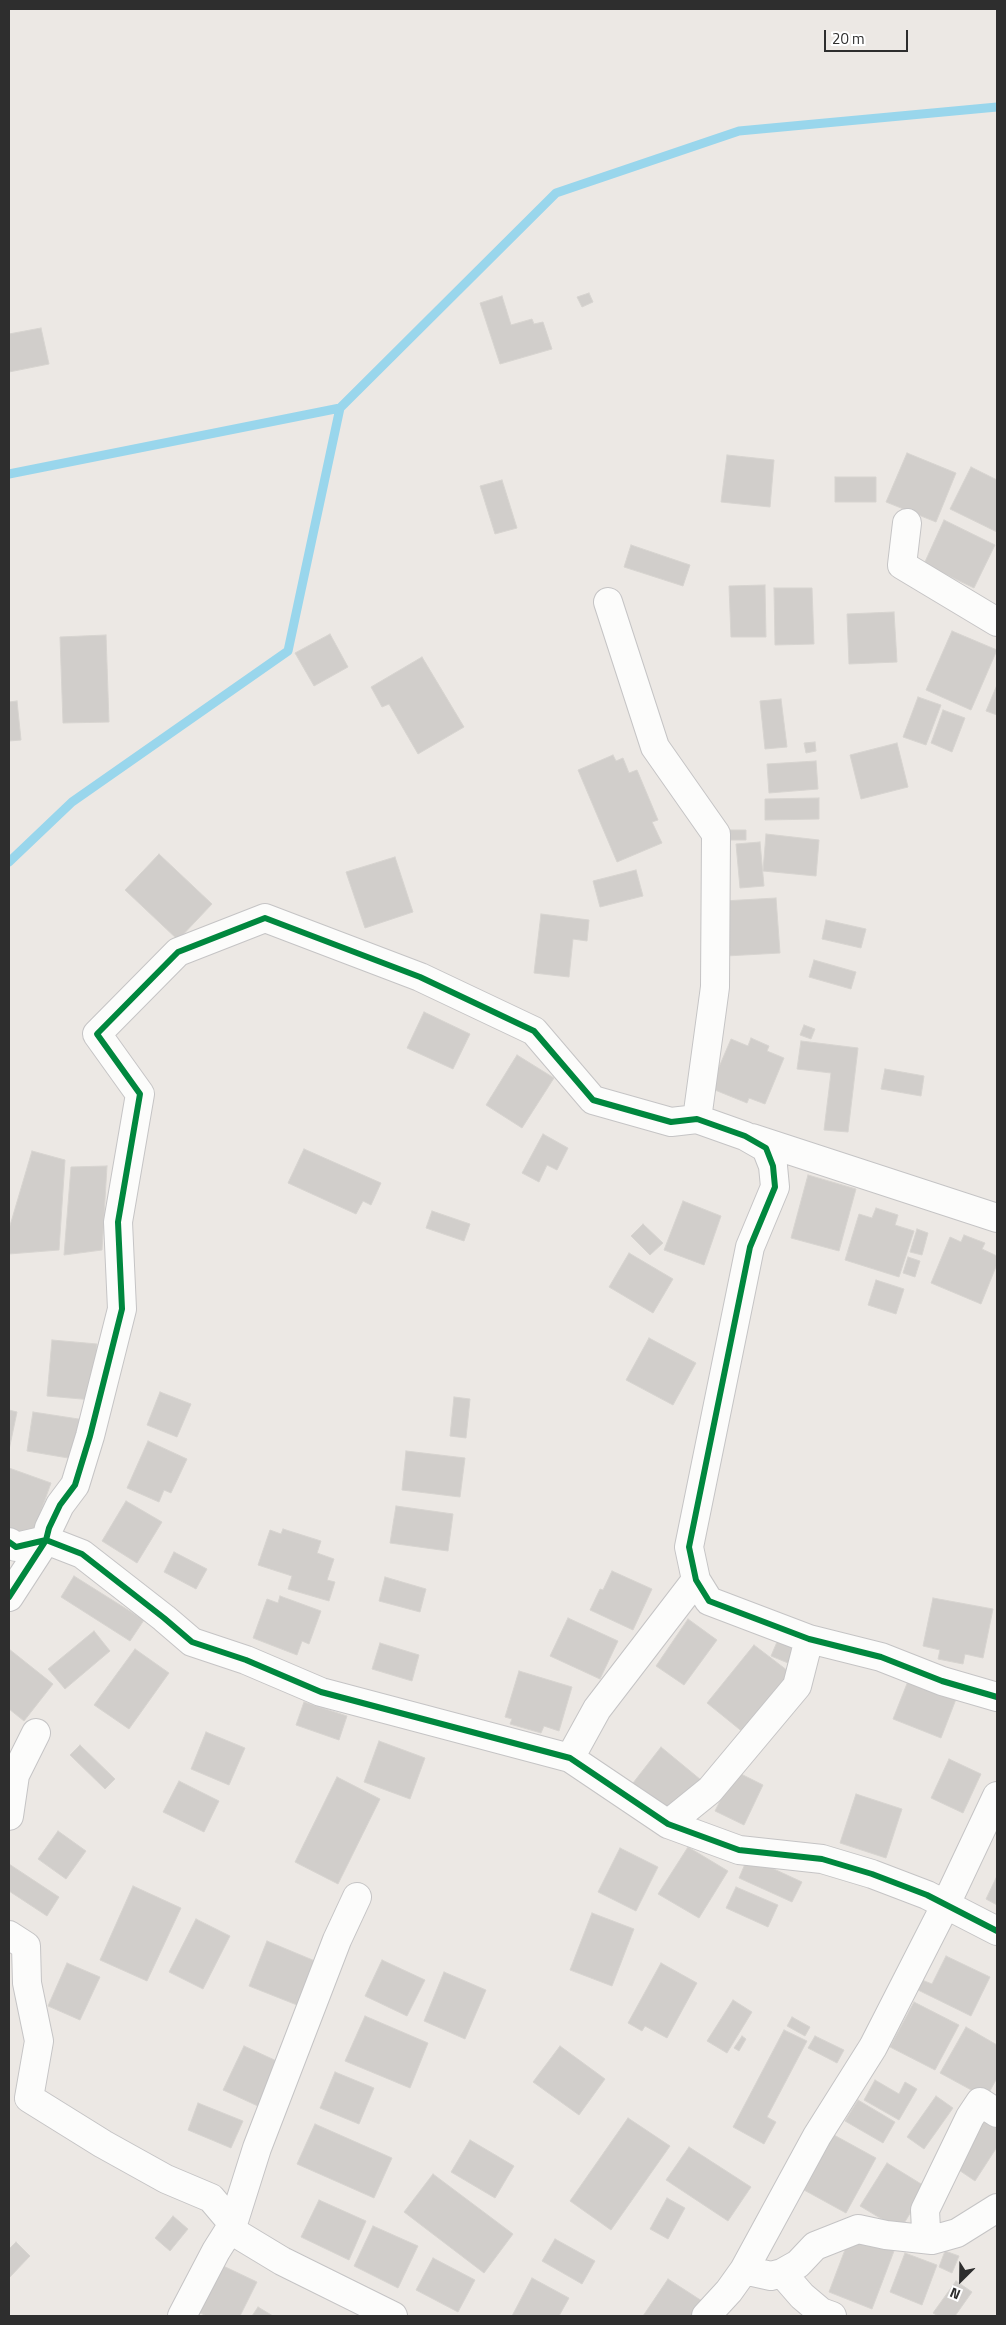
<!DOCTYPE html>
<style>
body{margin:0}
#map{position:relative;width:1006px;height:2325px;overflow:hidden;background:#ece8e4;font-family:"Titillium Web",sans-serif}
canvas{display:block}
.frame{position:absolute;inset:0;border:10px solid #2e2e2e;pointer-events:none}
.north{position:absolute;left:936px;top:2255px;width:50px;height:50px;-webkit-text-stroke:4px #fff;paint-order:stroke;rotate:203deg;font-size:14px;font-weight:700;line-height:20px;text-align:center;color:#2e2e2e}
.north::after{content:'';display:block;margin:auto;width:18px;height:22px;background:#2e2e2e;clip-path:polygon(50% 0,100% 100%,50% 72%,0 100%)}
.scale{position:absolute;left:824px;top:30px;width:84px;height:22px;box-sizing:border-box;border:2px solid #2e2e2e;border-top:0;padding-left:6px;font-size:15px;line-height:18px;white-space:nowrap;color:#2e2e2e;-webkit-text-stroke:4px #fff;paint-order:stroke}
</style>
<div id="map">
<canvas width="1006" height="2325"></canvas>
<div class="frame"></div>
<div class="north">N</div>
<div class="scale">20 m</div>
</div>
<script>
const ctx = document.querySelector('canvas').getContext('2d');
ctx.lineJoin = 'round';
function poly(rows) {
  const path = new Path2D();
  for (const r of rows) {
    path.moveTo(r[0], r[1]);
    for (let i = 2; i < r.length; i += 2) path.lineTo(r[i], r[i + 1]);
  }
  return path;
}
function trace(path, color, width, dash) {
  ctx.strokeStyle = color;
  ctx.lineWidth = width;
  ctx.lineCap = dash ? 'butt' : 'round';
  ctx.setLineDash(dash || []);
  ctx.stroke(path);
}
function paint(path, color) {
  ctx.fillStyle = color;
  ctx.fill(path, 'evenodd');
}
trace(poly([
 [9,474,340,408,556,193,739,131,997,107],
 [9,862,72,802,288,651,340,408]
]), '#99d6ec', 9);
const building = poly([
 [589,293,593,302,582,307,577,297,589,293],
 [502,296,511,325,532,319,534,324,543,322,552,349,500,364,480,303,502,296],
 [41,328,49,364,9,372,9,334,41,328],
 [907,453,956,473,936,522,886,502,907,453],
 [727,455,774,460,770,507,721,502,727,455],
 [971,467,997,480,997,532,950,509,971,467],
 [835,477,876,477,876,502,835,502,835,477],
 [502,480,517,528,495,534,480,486,502,480],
 [944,520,995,545,974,588,924,564,944,520],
 [631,545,690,565,683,586,624,567,631,545],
 [765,585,766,637,731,637,729,586,765,585],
 [774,588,812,588,814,644,775,645,774,588],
 [894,612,897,662,849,664,847,614,894,612],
 [952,631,997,650,971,710,926,690,952,631],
 [330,634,348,667,314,686,295,653,330,634],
 [106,635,109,722,63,723,60,637,106,635],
 [422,657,464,727,418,754,389,704,382,707,371,687,422,657],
 [997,685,997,715,986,711,997,685],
 [918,697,941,705,926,745,903,737,918,697],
 [781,699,787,747,765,749,760,701,781,699],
 [17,701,21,740,9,741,9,702,17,701],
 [943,710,965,718,952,752,931,743,943,710],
 [815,742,816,751,806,753,804,743,815,742],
 [897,743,908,787,861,799,850,755,897,743],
 [613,755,616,761,623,758,629,773,637,770,658,820,652,822,662,843,617,862,578,770,613,755],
 [816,761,818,789,769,793,767,764,816,761],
 [819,798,819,819,765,820,765,799,819,798],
 [723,830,746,830,746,840,723,840,723,830],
 [766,834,819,840,816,876,763,871,766,834],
 [760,842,764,886,740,888,736,844,760,842],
 [159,854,212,904,178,940,125,890,159,854],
 [395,857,413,912,365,928,346,872,395,857],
 [636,870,643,896,600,907,593,881,636,870],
 [776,898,780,953,726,956,723,901,776,898],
 [541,914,589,920,587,941,573,939,569,977,534,973,541,914],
 [826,920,866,929,861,948,822,939,826,920],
 [814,960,856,972,851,989,809,977,814,960],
 [424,1012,470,1034,453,1069,407,1048,424,1012],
 [804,1025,815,1029,811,1039,800,1035,804,1025],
 [751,1038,769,1046,767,1051,784,1058,765,1104,749,1098,747,1103,710,1088,731,1039,748,1046,751,1038],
 [801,1041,858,1048,848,1132,824,1130,831,1073,797,1069,801,1041],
 [517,1055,554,1078,522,1128,486,1105,517,1055],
 [885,1069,924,1076,921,1096,881,1089,885,1069],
 [543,1134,568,1148,557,1170,547,1165,539,1182,522,1173,543,1134],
 [304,1149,381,1183,371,1205,363,1201,356,1214,288,1183,304,1149],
 [32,1151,65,1160,59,1250,9,1254,9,1229,32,1151],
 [107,1166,102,1250,64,1255,71,1167,107,1166],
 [808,1175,856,1189,839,1251,791,1238,808,1175],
 [683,1201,721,1216,704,1265,664,1250,683,1201],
 [876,1208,898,1215,895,1225,914,1231,899,1277,845,1260,859,1214,872,1218,876,1208],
 [432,1211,470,1224,464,1241,426,1228,432,1211],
 [643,1224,663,1243,650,1255,631,1236,643,1224],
 [917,1229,928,1233,922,1255,910,1252,917,1229],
 [964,1235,985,1243,982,1249,997,1256,997,1264,981,1304,931,1283,950,1237,961,1242,964,1235],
 [629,1253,673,1279,653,1313,609,1287,629,1253],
 [908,1257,920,1261,915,1277,903,1273,908,1257],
 [876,1280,904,1289,896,1314,868,1305,876,1280],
 [649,1338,696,1363,673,1405,626,1380,649,1338],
 [52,1340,97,1344,93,1400,47,1396,52,1340],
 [160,1392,191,1404,177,1437,147,1425,160,1392],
 [454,1397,470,1399,466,1438,450,1436,454,1397],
 [9,1410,17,1412,9,1450,9,1410],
 [33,1412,85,1420,80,1460,27,1451,33,1412],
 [148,1441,187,1459,171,1493,164,1490,159,1502,127,1488,148,1441],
 [406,1451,465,1458,460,1497,402,1490,406,1451],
 [9,1468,51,1483,32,1536,9,1529,9,1468],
 [126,1501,162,1522,137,1563,102,1541,126,1501],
 [396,1506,453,1514,448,1551,390,1543,396,1506],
 [283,1529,321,1541,317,1553,334,1559,327,1580,335,1582,329,1601,288,1589,292,1576,258,1565,270,1530,281,1534,283,1529],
 [174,1552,207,1569,196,1589,164,1572,174,1552],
 [612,1571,652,1589,633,1630,590,1610,600,1589,603,1590,612,1571],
 [74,1576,144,1620,130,1641,61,1597,74,1576],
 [385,1577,426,1589,420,1612,379,1601,385,1577],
 [280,1596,321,1611,309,1644,302,1641,297,1655,253,1638,267,1599,278,1603,280,1596],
 [933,1598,993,1609,983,1658,965,1654,963,1664,938,1659,940,1650,923,1646,933,1598],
 [568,1618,618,1641,600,1679,550,1656,568,1618],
 [688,1619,717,1640,684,1685,656,1666,688,1619],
 [94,1631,110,1651,65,1689,48,1669,94,1631],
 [780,1635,797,1642,788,1663,771,1656,780,1635],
 [380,1643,419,1655,412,1681,372,1669,380,1643],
 [754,1645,792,1674,744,1733,707,1703,754,1645],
 [9,1649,53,1684,24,1721,9,1709,9,1649],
 [135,1649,169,1673,129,1729,94,1705,135,1649],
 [519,1671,572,1687,559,1731,544,1726,541,1733,510,1724,512,1719,505,1717,519,1671],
 [910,1676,958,1694,941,1738,893,1719,910,1676],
 [304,1702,347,1716,339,1740,296,1725,304,1702],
 [206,1732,245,1748,229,1785,191,1769,206,1732],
 [379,1741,425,1758,410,1799,364,1782,379,1741],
 [80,1745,115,1779,105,1789,70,1755,80,1745],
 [661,1747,701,1780,673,1815,633,1783,661,1747],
 [949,1759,981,1774,963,1813,931,1798,949,1759],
 [735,1771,763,1785,744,1825,715,1811,735,1771],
 [337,1777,380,1799,338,1884,295,1862,337,1777],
 [179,1781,219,1801,204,1832,163,1812,179,1781],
 [856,1794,902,1809,886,1858,840,1843,856,1794],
 [58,1831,86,1851,66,1879,38,1859,58,1831],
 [688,1847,728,1871,699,1918,658,1894,688,1847],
 [620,1848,658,1867,636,1911,598,1892,620,1848],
 [748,1857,802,1882,792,1902,739,1878,748,1857],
 [9,1864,59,1897,47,1916,9,1891,9,1864],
 [997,1876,997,1905,986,1899,997,1876],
 [133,1886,181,1908,147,1981,100,1960,133,1886],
 [736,1887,778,1905,768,1927,726,1908,736,1887],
 [592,1913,634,1929,612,1986,570,1970,592,1913],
 [196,1919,230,1936,203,1989,169,1972,196,1919],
 [267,1941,315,1961,297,2005,249,1986,267,1941],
 [946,1956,990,1977,971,2016,918,1990,922,1980,932,1984,946,1956],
 [382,1960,425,1980,407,2016,365,1996,382,1960],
 [67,1963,100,1977,80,2020,48,2006,67,1963],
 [661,1963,697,1983,667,2038,645,2026,642,2031,628,2023,661,1963],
 [444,1972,486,1990,465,2039,424,2021,444,1972],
 [733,2000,752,2012,727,2053,707,2041,733,2000],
 [914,2002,959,2025,935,2070,890,2047,914,2002],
 [365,2016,428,2043,410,2088,345,2061,365,2016],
 [792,2017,810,2027,805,2036,787,2026,792,2017],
 [966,2027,997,2045,997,2078,986,2098,940,2073,966,2027],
 [784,2030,807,2041,767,2117,776,2122,764,2144,733,2127,784,2030],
 [742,2036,746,2039,739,2051,734,2048,742,2036],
 [815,2036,844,2050,837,2063,808,2048,815,2036],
 [244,2046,281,2063,260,2107,223,2090,244,2046],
 [560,2046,605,2079,579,2115,533,2082,560,2046],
 [335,2072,374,2088,359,2124,320,2108,335,2072],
 [875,2080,899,2094,905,2082,917,2089,899,2120,864,2100,875,2080],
 [936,2096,953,2108,924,2149,907,2137,936,2096],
 [858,2100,895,2122,883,2143,845,2121,858,2100],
 [198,2103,243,2121,231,2148,188,2130,198,2103],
 [628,2118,670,2146,611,2230,570,2201,628,2118],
 [984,2120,997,2129,997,2147,975,2181,953,2166,984,2120],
 [315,2124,392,2158,374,2198,297,2164,315,2124],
 [834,2135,876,2158,846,2213,804,2190,834,2135],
 [470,2140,514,2166,495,2198,451,2172,470,2140],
 [689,2147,751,2187,728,2221,666,2180,689,2147],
 [887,2163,926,2187,900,2230,860,2206,887,2163],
 [433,2174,513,2234,484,2273,404,2212,433,2174],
 [667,2198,685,2208,668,2239,650,2229,667,2198],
 [319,2200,366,2221,349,2260,301,2237,319,2200],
 [173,2216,188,2229,170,2251,155,2238,173,2216],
 [373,2226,418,2246,398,2288,354,2266,373,2226],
 [851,2234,894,2251,872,2309,829,2292,851,2234],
 [555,2239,595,2261,582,2284,542,2261,555,2239],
 [16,2242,30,2256,9,2278,9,2249,16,2242],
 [945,2251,959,2256,952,2273,939,2267,945,2251],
 [905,2253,937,2265,922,2305,890,2292,905,2253],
 [433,2258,475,2280,458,2312,416,2290,433,2258],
 [217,2263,257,2282,240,2316,207,2316,193,2310,217,2263],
 [532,2278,569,2298,559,2316,512,2316,532,2278],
 [668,2279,702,2301,692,2316,643,2316,668,2279],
 [956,2281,972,2292,955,2316,938,2316,933,2313,956,2281],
 [258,2307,273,2316,252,2316,258,2307]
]);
paint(building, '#d1cecb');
trace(building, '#d7d4d0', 1);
const minor = poly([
 [907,523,902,565,997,622],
 [608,602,655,747,716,834,715,987,697,1119],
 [752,1138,997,1218],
 [9,1542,16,1547,46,1540,82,1554,164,1618,192,1642,246,1660,321,1692,570,1758,668,1824,739,1850,822,1859,872,1874,927,1895,997,1931],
 [9,1597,46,1540,49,1528,60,1505,75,1485,90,1436,122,1309,118,1222,140,1094,97,1034,178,952,265,918,420,977,534,1031,593,1100,671,1122,697,1119,745,1136,766,1148,773,1166,775,1187,750,1247,689,1547,696,1580,709,1601,809,1639,881,1657,942,1681,997,1697],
 [570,1758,597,1709,696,1580],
 [9,1816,15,1775,36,1733],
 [668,1824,710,1790,797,1686,809,1639],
 [357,1897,337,1940,257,2148,233,2224,234,2232,282,2261,393,2316],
 [9,1935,26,1946,27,1983,39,2041,29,2098,103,2144,166,2179,211,2198,233,2224,216,2251,182,2316],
 [932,2240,926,2230,925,2210,970,2117,980,2102,997,2113],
 [744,2270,771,2276,782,2273,798,2264,815,2246,858,2229,886,2235,932,2240,957,2233,997,2208],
 [782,2273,802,2296,821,2312,832,2316],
 [706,2316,729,2291,744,2270,817,2136,873,2047,946,1904,997,1796]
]);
trace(minor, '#c5c4c5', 30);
trace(minor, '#fcfcfb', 28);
trace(poly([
 [9,1542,16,1547,46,1540,82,1554,164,1618,192,1642,246,1660,321,1692,570,1758,668,1824,739,1850,822,1859,872,1874,927,1895,997,1931],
 [9,1597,46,1540,49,1528,60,1505,75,1485,90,1436,122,1309,118,1222,140,1094,97,1034,178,952,265,918,420,977,534,1031,593,1100,671,1122,697,1119,745,1136,766,1148,773,1166,775,1187,750,1247,689,1547,696,1580,709,1601,809,1639,881,1657,942,1681,997,1697]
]), '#00873e', 6);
</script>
